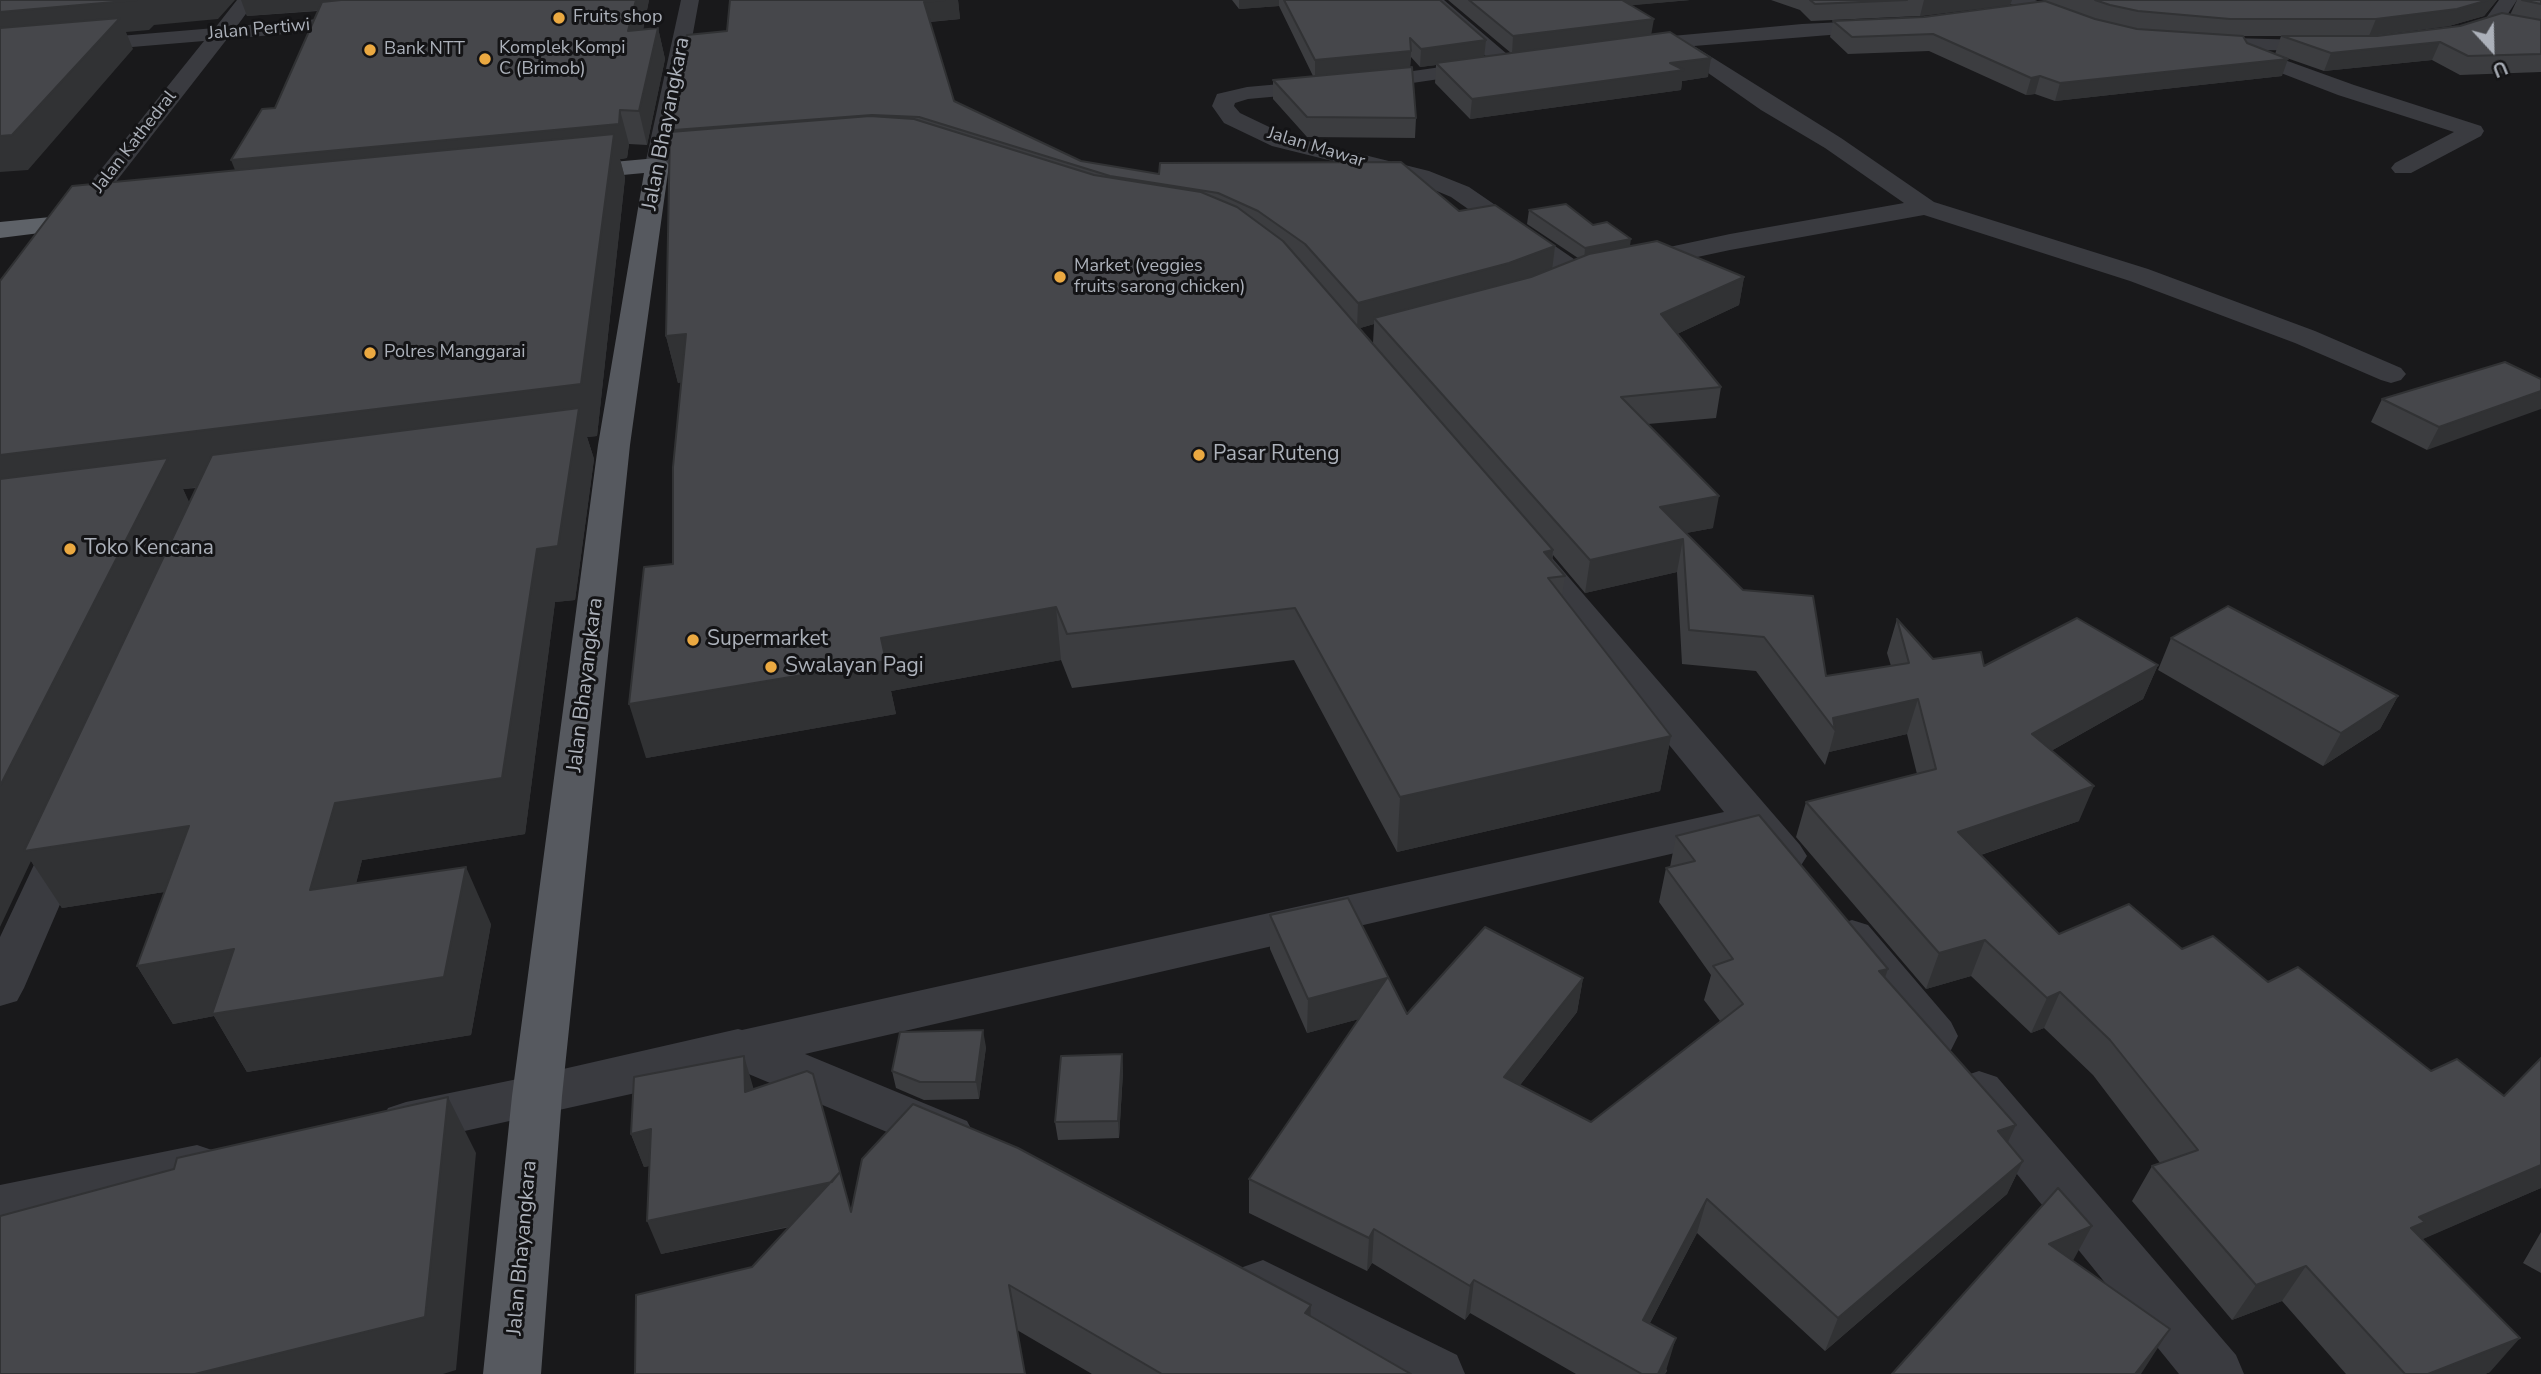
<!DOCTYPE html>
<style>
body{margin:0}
#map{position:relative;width:2541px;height:1374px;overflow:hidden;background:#19191b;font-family:"Nunito Sans",sans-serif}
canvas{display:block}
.north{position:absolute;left:2457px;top:14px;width:70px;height:70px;-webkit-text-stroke:5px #141416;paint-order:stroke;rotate:158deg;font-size:19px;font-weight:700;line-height:28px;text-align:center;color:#acb1ba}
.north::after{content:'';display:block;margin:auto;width:24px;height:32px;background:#acb1ba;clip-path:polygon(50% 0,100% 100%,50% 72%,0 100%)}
</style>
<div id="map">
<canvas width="2541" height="1374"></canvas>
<div class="north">U</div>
</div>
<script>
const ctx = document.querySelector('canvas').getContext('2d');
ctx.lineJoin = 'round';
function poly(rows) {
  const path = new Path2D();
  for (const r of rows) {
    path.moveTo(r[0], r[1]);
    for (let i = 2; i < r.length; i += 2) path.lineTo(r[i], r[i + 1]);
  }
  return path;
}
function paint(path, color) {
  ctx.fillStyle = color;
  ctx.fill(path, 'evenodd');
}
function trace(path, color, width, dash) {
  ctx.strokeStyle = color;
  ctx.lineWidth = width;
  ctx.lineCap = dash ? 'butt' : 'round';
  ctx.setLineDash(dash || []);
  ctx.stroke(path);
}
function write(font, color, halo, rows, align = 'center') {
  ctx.font = font + ' "Nunito Sans",sans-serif';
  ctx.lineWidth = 6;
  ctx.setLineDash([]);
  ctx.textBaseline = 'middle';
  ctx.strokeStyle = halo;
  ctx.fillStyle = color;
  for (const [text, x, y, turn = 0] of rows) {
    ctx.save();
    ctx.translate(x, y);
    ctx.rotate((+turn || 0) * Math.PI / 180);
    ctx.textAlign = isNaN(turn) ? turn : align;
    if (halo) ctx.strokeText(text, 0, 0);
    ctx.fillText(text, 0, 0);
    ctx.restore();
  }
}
paint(poly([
 [1424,0,1444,0,1514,60,1517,64,1514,68,1392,86,1248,99,1235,103,1234,106,1240,113,1288,136,1429,171,1469,187,1587,268,1591,274,1587,280,1546,294,1536,292,1532,286,1536,280,1558,272,1451,197,1413,181,1272,146,1224,123,1212,106,1217,94,1247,87,1392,74,1490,60,1424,0],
 [2008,0,2035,0,2082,17,2085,21,2075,27,2068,25,2010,4,2008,0],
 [2499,0,2517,0,2500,26,2450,41,2443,39,2440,35,2443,31,2486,18,2499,0],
 [1884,20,1891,22,1894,26,1891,30,1694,46,1841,138,1934,202,2148,269,2315,331,2401,368,2406,374,2401,380,2391,383,2381,380,2295,343,2130,281,1924,215,1730,250,1632,271,1623,269,1619,263,1623,257,1632,255,1730,234,1904,203,1825,148,1761,110,1691,61,1669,49,1658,47,1655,43,1658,39,1672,36,1802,24,1884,20],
 [2199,37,2338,41,2341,45,2338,49,2331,51,2257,50,2354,85,2481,126,2484,131,2481,136,2411,173,2395,173,2391,168,2395,163,2454,132,2338,95,2242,58,2239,54,2242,50,2192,47,2189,43,2192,39,2199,37],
 [1528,541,1540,544,1800,845,1807,856,1800,867,1785,871,1770,867,1743,835,1727,841,805,1054,967,1121,975,1136,967,1151,949,1158,739,1070,406,1144,388,1138,381,1123,388,1108,406,1102,537,1075,738,1029,742,1030,1724,812,1516,558,1511,551,1516,544,1528,541],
 [68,822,83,826,89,837,24,988,17,1001,0,1006,0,937,47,837,53,826,68,822],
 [1852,920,1868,925,1951,1022,1958,1036,1951,1050,1934,1055,1917,1050,1836,949,1829,937,1836,925,1852,920],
 [1979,1071,1997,1077,2236,1355,2244,1374,2179,1374,1961,1105,1954,1091,1961,1077,1979,1071],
 [197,1145,215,1151,223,1167,215,1183,197,1189,0,1231,0,1185,197,1145],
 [1263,1260,1457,1355,1465,1374,1378,1374,1243,1303,1235,1285,1243,1267,1263,1260]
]), '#3a3b40');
paint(poly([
 [237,0,256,0,237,26,364,15,374,21,364,27,227,39,80,228,71,231,62,228,58,223,62,218,204,41,0,58,0,46,215,28,237,0],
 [681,0,699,0,669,165,665,170,657,172,649,170,645,165,681,0]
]), '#3a3b40');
paint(poly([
 [657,158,665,160,669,165,630,445,562,1096,541,1374,483,1374,512,1096,598,445,644,173,569,180,561,178,557,173,561,168,569,166,657,158]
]), '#56595f');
paint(poly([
 [71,215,80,218,84,223,80,228,0,238,0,222,71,215]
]), '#5e6268');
paint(poly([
 [241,0,649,0,643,30,658,28,665,59,647,145,629,144,627,158,620,159,625,178,597,436,587,437,594,459,575,600,555,602,525,834,362,860,356,883,491,924,471,1035,247,1072,214,1016,173,1024,137,966,164,892,62,908,31,861,235,170,275,108,318,11,247,16],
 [197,488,189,503,183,489],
 [730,0,958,0,960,19,930,22,954,101,1081,161,1159,174,1459,211,1555,246,1553,268,1578,258,1527,224,1529,210,1593,225,1630,246,1744,277,1739,305,1677,334,1721,387,1716,418,1648,424,1713,528,1686,533,1826,676,1891,666,1887,653,1897,619,1933,659,1984,666,2158,665,2143,699,2051,751,2079,821,1981,855,2059,934,2182,949,2268,982,2431,1071,2504,1096,2541,1058,2541,1188,2422,1239,2490,1372,2485,1374,2346,1374,2282,1301,2232,1320,2132,1201,2152,1166,2160,1163,2093,1075,2044,1028,2031,1033,1971,976,1926,989,1796,837,1806,802,1917,774,1907,734,1829,752,1825,765,1756,671,1682,664,1677,572,1585,593,1553,555,1552,561,1565,576,1562,596,1671,736,1660,791,1397,852,1294,660,1072,688,1061,660,891,691,896,714,646,758,673,564,681,382,678,383,666,336,672,132,670,124,727,31],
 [1374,324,1373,343,1360,328],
 [1232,0,1440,0,1486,40,1484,57,1511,53,1448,0,1690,0,1631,5,1652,35,1708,77,1682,81,1681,90,1470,119,1435,83,1436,65,1420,67,1411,57,1410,67,1416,118,1415,138,1307,137,1273,99,1273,80,1313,76,1279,6,1239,9],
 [1771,0,2012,0,2010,5,1920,16,1811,21,1800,10],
 [2042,0,2497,0,2484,16,2449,26,2374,36,2460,26,2510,15,2517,0,2541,0,2541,72,2460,75,2432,60,2324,71,2281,56,2282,76,2055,101,2035,94,2026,95,1929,51,1848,54,1830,37,1833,21,1924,17,2054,4],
 [2243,36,2281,36,2275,54,2247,43],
 [2505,362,2427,450,2371,422,2382,399],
 [2171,638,2398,696,2380,729,2323,766,2158,670],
 [1676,836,1885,978,2008,1143,2023,1161,2007,1194,1825,1351,1697,1233,1650,1323,1667,1371,1665,1374,1576,1374,1470,1313,1465,1320,1372,1263,1367,1271,1249,1213,1249,1179,1359,1019,1307,1033,1270,949,1270,915,1407,1014,1583,978,1577,1012,1520,1085,1591,1122,1720,1021,1704,1000,1711,975,1659,902,1666,868,1670,867],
 [986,1047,979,1099,924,1100,896,1088,892,1071],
 [1122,1054,1123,1072,1119,1138,1058,1140,1055,1122],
 [754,1089,851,1212,1310,1316,1411,1374,1092,1374,1017,1330,752,1267,790,1227,661,1254,649,1166,644,1167,631,1134],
 [2541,1232,2541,1273,2523,1263]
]), '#3c3d40');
paint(poly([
 [137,0,235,0,218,19,154,25,149,30,126,32,133,49,28,170,0,172,0,12],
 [241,0,505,0,337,9,247,16],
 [636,0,649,0,636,62,628,31],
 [945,0,958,0,960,19,926,22,924,2],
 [1239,0,1279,0,1279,6,1239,9],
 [1604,0,1690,0,1603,8],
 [1924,0,2012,0,2010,5,1920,16],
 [2488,0,2497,0,2484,16,2449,26,2369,36,2376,19],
 [1654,19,1651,36,1512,54,1513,36],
 [658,28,665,59,647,145,639,111],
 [1486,40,1484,58,1436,63,1436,65,1420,67,1421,49],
 [2440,42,2432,60,2324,71,2331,53],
 [1411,51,1410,69,1315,78,1315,60],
 [1711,58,1708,77,1682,81,1681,90,1470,119,1472,99,1670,63],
 [2288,59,2282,76,2055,101,2060,83],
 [2040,76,2035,94,2026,95,2031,78],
 [620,110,629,144,627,158,620,159,625,178,597,436,587,437,594,459,575,600,555,602,525,834,362,860,340,948,310,890,335,803,537,549,574,439,183,489,194,512,189,826,221,883,62,908,31,861,0,927,0,455,245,195,231,160],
 [872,115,876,137,679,154,674,130],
 [1631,239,1629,253,1584,262,1585,248],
 [1555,246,1552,271,1374,318,1374,324,1357,329,1358,303],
 [1744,277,1739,305,1656,344,1661,314],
 [686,334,698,380,678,383,666,336],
 [2541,391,2541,409,2427,450,2439,427],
 [1719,496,1713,528,1654,539,1660,507],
 [1683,539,1677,572,1585,593,1590,560],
 [1553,550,1550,578,1544,552],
 [1056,607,1061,660,891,691,896,714,646,758,629,704,881,638],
 [2158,665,2143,699,2019,769,2032,734],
 [2398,696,2380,729,2323,766,2341,733],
 [1918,699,1907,734,1829,752,1835,730,1833,718],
 [1671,736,1660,791,1397,852,1400,797],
 [2094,786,2079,821,1945,867,1958,832],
 [466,867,491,924,471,1035,247,1072,214,1016,173,1024,137,966],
 [1985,940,1971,976,1926,989,1939,953],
 [1888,969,1876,1003,1879,971],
 [1387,978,1385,1012,1307,1033,1308,999],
 [1583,978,1577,1012,1500,1111,1504,1077],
 [2060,992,2044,1028,2031,1033,2047,998],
 [983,1030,986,1047,979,1099,976,1082],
 [1122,1054,1123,1072,1119,1138,1118,1121],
 [744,1056,754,1090,745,1092],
 [448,1097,476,1153,456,1370,443,1374,195,1374],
 [2016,1125,2000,1159,1998,1131],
 [651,1129,664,1163,644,1167,631,1134],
 [2023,1161,2007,1194,1825,1351,1838,1318],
 [2541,1165,2541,1188,2407,1246,2384,1263,2419,1217],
 [842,1179,851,1213,661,1254,647,1221],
 [1707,1199,1697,1233,1634,1353,1643,1320],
 [2092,1226,2069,1268,2049,1244],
 [1374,1229,1372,1263,1367,1271,1369,1238],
 [2306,1266,2282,1301,2232,1320,2256,1285],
 [1474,1280,1470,1313,1465,1320,1470,1286],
 [1311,1305,1309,1349,1305,1313],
 [2170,1329,2141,1374,2135,1374],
 [1676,1338,1665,1374,1658,1374],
 [2520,1338,2490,1372,2485,1374,2428,1374]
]), '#313234');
const building = poly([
 [0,0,137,0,0,12,0,0],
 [341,0,636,0,628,31,658,28,639,111,620,110,619,124,231,160,262,109,275,108,322,2,341,0],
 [730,0,945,0,924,2,954,101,1081,161,1159,174,1160,163,1401,162,1459,211,1495,205,1555,246,1509,263,1358,303,1305,244,1258,211,1218,193,1110,176,919,117,872,115,674,130,674,124,670,124,687,35,727,31,730,0],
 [1284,0,1440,0,1486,40,1421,49,1410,38,1411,51,1315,60,1284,0],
 [1469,0,1622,0,1654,19,1513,36,1469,0],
 [1810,0,1907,0,1815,4,1810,0],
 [2095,0,2488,0,2457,9,2376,19,2230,19,2138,11,2110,5,2095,0],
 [2522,0,2541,0,2541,4,2522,0],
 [2045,1,2095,19,2137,29,2243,36,2247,43,2288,59,2060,83,2040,76,2031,78,1933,34,1852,37,1833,21,1924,17,2045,1],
 [2502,13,2541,20,2541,54,2468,56,2440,42,2331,53,2282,36,2377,36,2460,26,2502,13],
 [120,18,12,135,0,136,0,28,120,18],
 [1670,32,1711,58,1670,63,1684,70,1472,99,1436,63,1670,32],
 [1412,67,1416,118,1307,117,1273,80,1412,67],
 [870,116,914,119,1094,175,1201,192,1237,207,1283,241,1553,550,1544,552,1565,576,1548,578,1671,736,1400,797,1295,608,1067,634,1056,607,881,638,886,661,629,704,644,567,673,564,673,467,686,334,666,336,670,132,870,116],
 [614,134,581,384,0,455,0,281,72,186,614,134],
 [1566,204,1593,225,1607,222,1631,239,1585,248,1529,210,1566,204],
 [1657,241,1744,277,1661,314,1721,387,1621,397,1719,496,1660,507,1743,590,1813,596,1826,676,1909,663,1897,619,1933,659,1981,652,1984,666,2077,618,2158,665,2032,734,2094,786,1958,832,2059,934,2129,904,2182,949,2213,936,2268,982,2298,967,2431,1071,2457,1059,2504,1096,2541,1058,2541,1165,2419,1217,2425,1222,2411,1228,2520,1338,2428,1374,2405,1374,2306,1266,2256,1285,2152,1166,2198,1150,2110,1040,2060,992,2047,998,1985,940,1939,953,1806,802,1936,769,1918,699,1833,718,1835,730,1764,637,1689,630,1683,539,1590,560,1374,318,1531,277,1589,254,1657,241],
 [2505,362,2541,379,2541,391,2439,427,2382,399,2505,362],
 [579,408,558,546,537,549,502,778,335,803,310,890,466,867,444,977,212,1014,234,949,137,966,189,826,24,851,212,455,579,408],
 [168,458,0,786,0,479,168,458],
 [2228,606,2398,696,2341,733,2171,638,2228,606],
 [1759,815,1888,969,1879,971,2016,1125,1998,1131,2023,1161,1838,1318,1707,1199,1643,1320,1676,1338,1658,1374,1642,1374,1474,1280,1470,1286,1374,1229,1369,1238,1249,1179,1387,978,1308,999,1270,915,1348,898,1407,1014,1485,927,1583,978,1504,1077,1591,1122,1743,1004,1713,966,1733,959,1666,868,1695,861,1676,836,1759,815],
 [983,1030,976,1082,920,1082,892,1071,900,1032,983,1030],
 [1122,1054,1118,1121,1055,1122,1061,1056,1122,1054],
 [744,1056,745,1092,807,1071,813,1074,840,1172,832,1182,647,1221,651,1129,631,1134,634,1077,744,1056],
 [448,1097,425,1317,195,1374,0,1374,0,1216,174,1169,177,1158,448,1097],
 [913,1104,1018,1148,1311,1305,1305,1313,1411,1374,1162,1374,1009,1285,1025,1374,635,1374,636,1295,752,1267,840,1172,851,1212,862,1159,913,1104],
 [2058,1188,2092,1226,2049,1244,2170,1329,2135,1374,1892,1374,2058,1188]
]);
paint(building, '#46474b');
trace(building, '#313234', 2);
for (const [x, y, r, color] of [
 [559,18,7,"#eba941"],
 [370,50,7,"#eba941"],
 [485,59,7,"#eba941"],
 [1060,277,7,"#eba941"],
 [370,353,7,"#eba941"],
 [1199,455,7,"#eba941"],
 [70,549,7,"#eba941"],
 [693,640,7,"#eba941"],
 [771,667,7,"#eba941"]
]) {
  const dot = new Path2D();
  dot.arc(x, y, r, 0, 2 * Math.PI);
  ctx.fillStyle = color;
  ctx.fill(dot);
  trace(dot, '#141416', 2.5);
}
write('18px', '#acb1ba', '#141416', [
 ["Fruits shop",573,18],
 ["Komplek Kompi",499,49],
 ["C (Brimob)",499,70],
 ["Bank NTT",384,50],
 ["Market (veggies",1074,267],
 ["fruits sarong chicken)",1074,288],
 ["Polres Manggarai",384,353]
], 'left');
write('18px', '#acb1ba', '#141416', [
 ["Jalan Pertiwi",259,30,-5],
 ["Jalan Kathedral",135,142,-52],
 ["Jalan Mawar",1316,148,17]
]);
write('21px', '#acb1ba', '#141416', [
 ["Jalan Bhayangkara",667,124,-79],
 ["Jalan Bhayangkara",586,685,-83],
 ["Jalan Bhayangkara",523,1248,-85]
]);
write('21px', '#acb1ba', '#141416', [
 ["Pasar Ruteng",1213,455],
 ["Toko Kencana",84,549],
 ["Supermarket",707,640],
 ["Swalayan Pagi",785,667]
], 'left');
</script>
